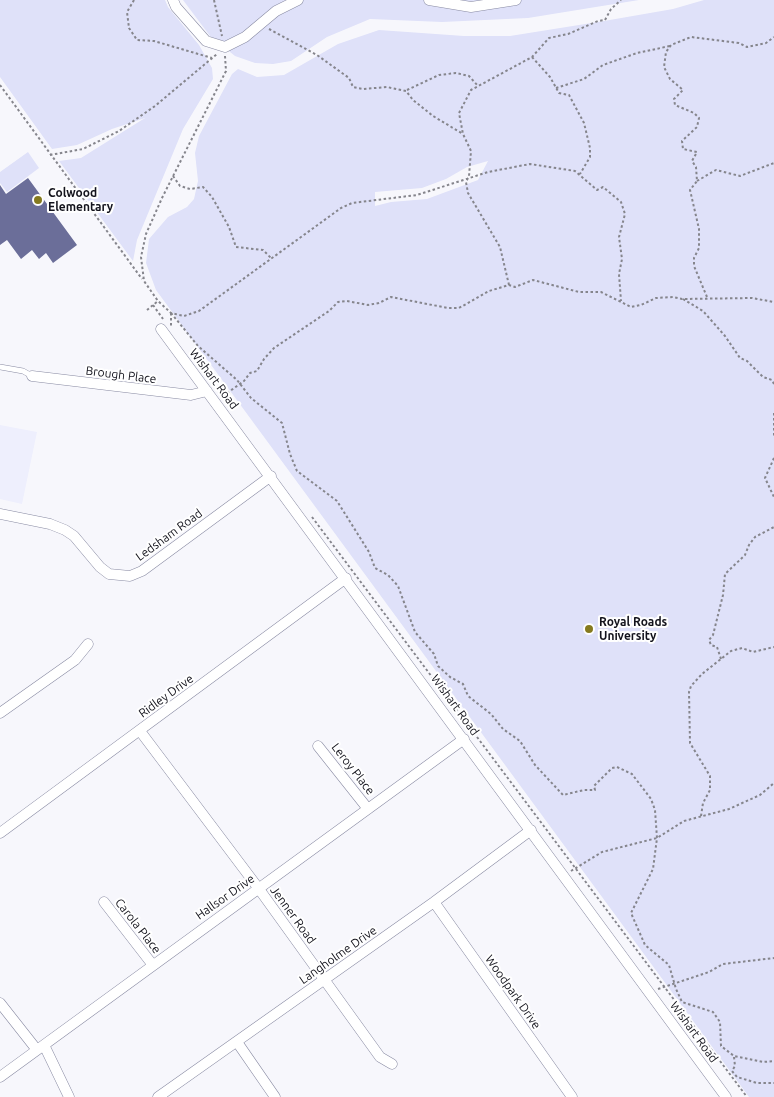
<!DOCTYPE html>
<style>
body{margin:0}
canvas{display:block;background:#f7f7fc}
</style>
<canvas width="774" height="1097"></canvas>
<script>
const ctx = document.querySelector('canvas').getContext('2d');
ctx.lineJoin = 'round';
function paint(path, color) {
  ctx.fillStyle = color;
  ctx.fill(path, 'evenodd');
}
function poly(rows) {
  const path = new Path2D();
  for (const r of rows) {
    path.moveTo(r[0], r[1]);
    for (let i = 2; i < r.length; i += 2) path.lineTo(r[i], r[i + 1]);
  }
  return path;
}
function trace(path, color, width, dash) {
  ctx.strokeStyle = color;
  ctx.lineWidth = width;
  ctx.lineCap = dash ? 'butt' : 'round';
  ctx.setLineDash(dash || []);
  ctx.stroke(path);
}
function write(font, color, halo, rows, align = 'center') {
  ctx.font = font + ' Ubuntu,sans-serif';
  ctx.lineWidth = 4;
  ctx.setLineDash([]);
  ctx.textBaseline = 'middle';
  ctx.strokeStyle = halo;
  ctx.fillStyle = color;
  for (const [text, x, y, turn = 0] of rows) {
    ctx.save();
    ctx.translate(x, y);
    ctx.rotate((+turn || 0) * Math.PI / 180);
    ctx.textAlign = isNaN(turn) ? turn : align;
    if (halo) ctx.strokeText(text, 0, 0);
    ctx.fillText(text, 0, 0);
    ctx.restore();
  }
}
paint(poly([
 [0,425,37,432,22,504,0,499]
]), '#eeeffd');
paint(poly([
 [0,0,165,0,168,7,199,45,212,68,213,79,183,129,137,240,133,261,59,161,81,158,145,118,112,129,77,145,52,149,0,77],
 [183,0,639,0,528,18,442,22,370,19,327,37,291,61,273,64,255,63,235,56,210,36],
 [704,0,774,0,774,1097,749,1097,156,290,146,263,149,239,168,217,187,207,194,199,198,181,195,153,199,136,232,74,238,69,257,77,284,75,338,44,379,30,464,36,510,36,604,21,673,9],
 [488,161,478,180,427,199,391,202,375,206,375,192,422,188,446,179,467,167],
 [28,152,39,168,7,192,0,183,0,172]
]), '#dfe1f9');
paint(poly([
 [28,178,77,245,53,263,46,253,39,259,32,250,21,259,7,240,0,245,0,185,6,194]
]), '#6b6e99');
const lane = poly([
 [0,367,23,371,32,376]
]);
const street = poly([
 [173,0,176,7,206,41,225,47,245,37,276,11,298,0],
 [429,0,471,7,516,0],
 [161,329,726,1097],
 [32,376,191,395,207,391],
 [0,514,50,524,65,530,74,536,100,567,109,574,130,576,142,571,271,476],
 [0,713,75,660,88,644],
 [140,731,259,889,380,1057,392,1064],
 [318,746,368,809],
 [0,833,346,578],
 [104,902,152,964],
 [434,902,572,1097],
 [0,1003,37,1050],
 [237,1042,275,1097],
 [44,1045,69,1097],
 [0,1077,464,739],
 [158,1097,434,902,531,830]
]);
trace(lane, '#888aa2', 6);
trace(street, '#888aa2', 11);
trace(poly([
 [134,0,127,12,129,28,137,40,154,41,212,58],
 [214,0,222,36],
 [269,29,317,55,349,78,353,87,363,89,387,87,406,91,413,100,433,116,463,134],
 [225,56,226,71,162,198,146,234,141,257,144,281,158,301,171,313,184,316,199,311,341,208,352,203,417,195,488,172,530,164,575,171,597,190,603,187,621,202,625,214,619,237,622,259,619,274,621,301],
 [532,57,550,77,559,93,569,95,584,123,590,148,590,157,580,174],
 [0,85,142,279],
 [556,88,584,79,603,65,637,53,670,46],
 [407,90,439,75,456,73,469,76,478,86],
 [50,155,83,149,119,131,155,106,217,54],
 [173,176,180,186,190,189,203,187,212,197,229,227,236,247,263,250,271,258],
 [697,181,716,170,740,176,774,163],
 [509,285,500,247,468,193,466,182,469,176,471,151,463,134,459,113,471,90,532,57,549,38,568,34,598,21,605,20,611,9,621,0],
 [707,297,694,266,694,258,699,248,699,229,690,190,697,181,696,167,692,161,697,152,683,149,682,141,697,127,699,118,694,113,675,105,674,99,683,90,670,79,664,67,666,52,671,45,691,37,739,43,747,47,766,43,774,37],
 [683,299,703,311,725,336,740,358,747,361,763,377,772,380,774,384],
 [153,305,163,319],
 [147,310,158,301],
 [171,313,198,346,237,380,251,398,282,423,290,454,297,471,337,501,369,552,375,568,388,575,398,586,415,632,434,654,438,666,450,677,463,684,468,696,491,714,503,729,520,741,535,765,563,795,584,790,595,790,594,786,612,768,617,767,632,774,651,799,655,810,657,838,653,869,631,913,645,945,669,965,676,989,682,1002,713,1012,720,1022,721,1046,734,1056,763,1062,774,1061],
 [171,313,171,326],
 [223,396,244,381,250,373,257,371,264,359,274,348,329,311,338,302,347,301,368,305,379,303,391,297,448,308,459,308,489,291,509,285,515,287,533,280,579,292,601,292,631,307,641,305,656,298,673,297,682,299,752,298,774,302],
 [774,413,774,437],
 [774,458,765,478,774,497],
 [312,517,747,1097],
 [721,659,717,647,711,645,709,640,713,635,723,595,725,574,745,555,749,545,755,537,774,527],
 [701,816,703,803,710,790,710,776,690,743,689,692,691,686,702,674,731,651,742,648,753,652,774,647],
 [571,871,602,852,657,838,684,821,729,809,760,795,774,783],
 [658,989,709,972,723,964,774,958],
 [734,1057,735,1066,732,1071,737,1077,757,1083,774,1083]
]), '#85858c', 2, [2.5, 2.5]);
trace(lane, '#fff', 5);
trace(street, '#fff', 10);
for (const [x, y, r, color] of [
 [38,200,5,"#857a1f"],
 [589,629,5,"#857a1f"]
]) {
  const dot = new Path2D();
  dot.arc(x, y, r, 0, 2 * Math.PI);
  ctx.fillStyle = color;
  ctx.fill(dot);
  trace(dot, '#fff', 2);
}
write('bold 12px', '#13131c', '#fff', [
 ["Colwood",48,193],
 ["Elementary",48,207],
 ["Royal Roads",599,622],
 ["University",599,636]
], 'left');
write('12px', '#13131c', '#fff', [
 ["Brough Place",121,375,7],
 ["Wishart Road",214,379,53],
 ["Ledsham Road",169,535,-36],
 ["Ridley Drive",166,696,-36],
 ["Wishart Road",455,705,54],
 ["Leroy Place",353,769,52],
 ["Hallsor Drive",225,897,-35],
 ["Jenner Road",293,915,54],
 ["Carola Place",138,926,52],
 ["Langholme Drive",338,955,-35],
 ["Woodpark Drive",513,992,55],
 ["Wishart Road",694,1032,54]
]);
</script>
